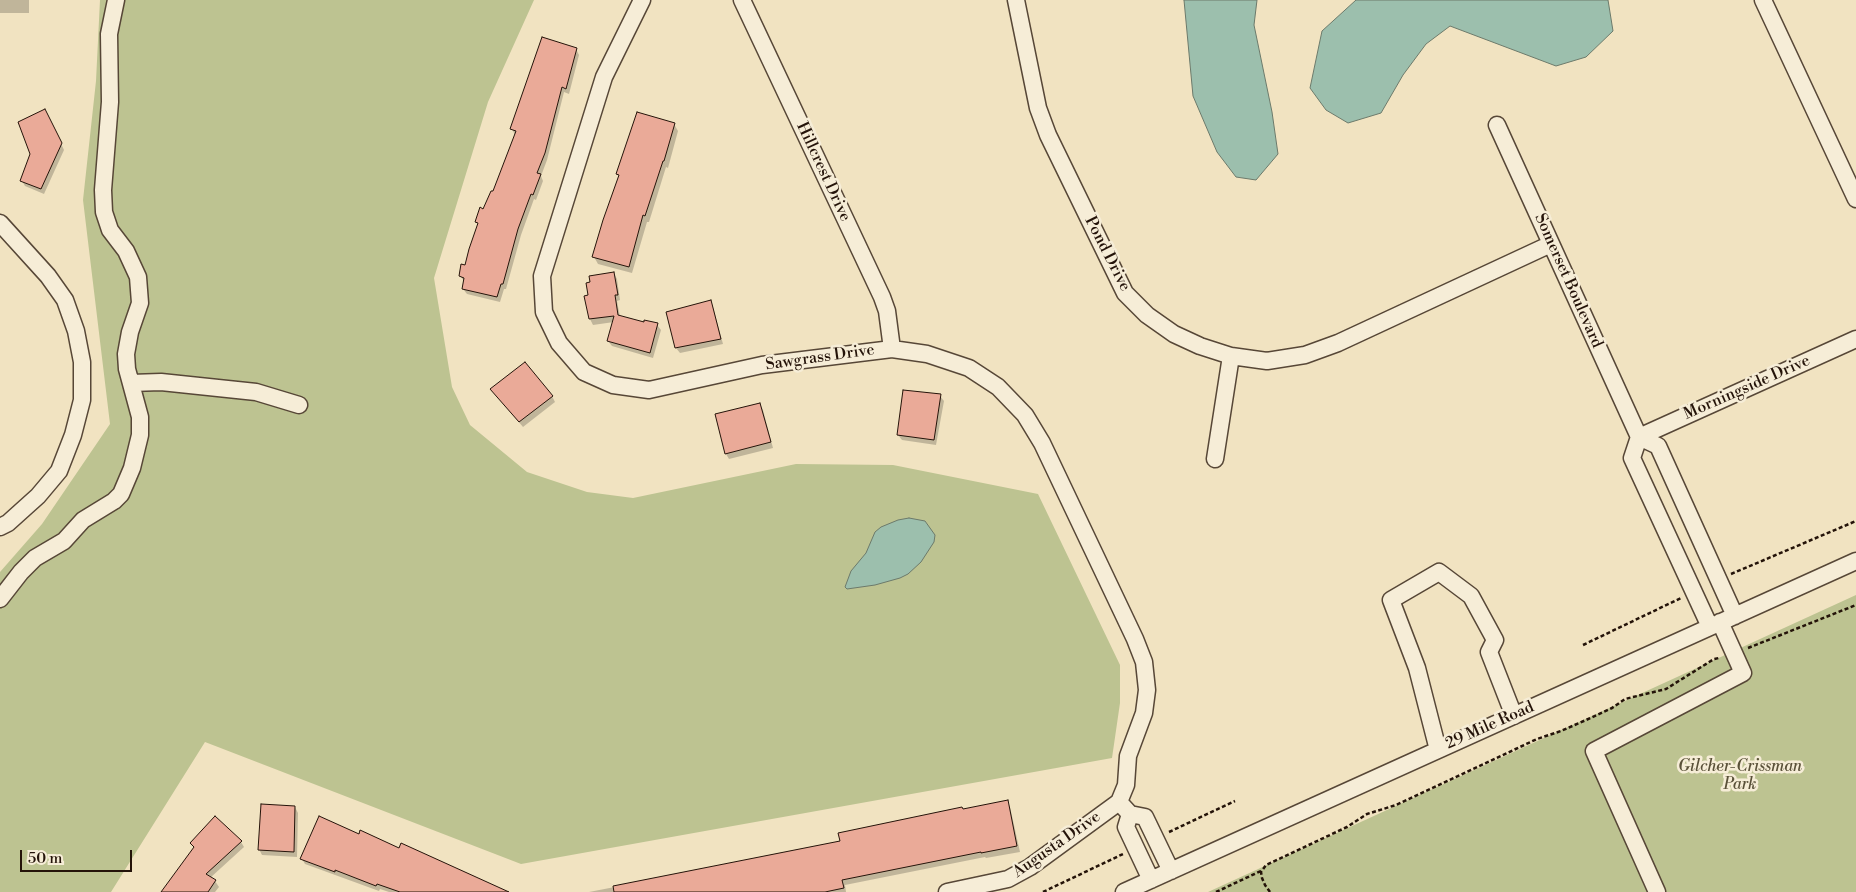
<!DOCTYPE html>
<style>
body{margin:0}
#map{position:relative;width:1856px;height:892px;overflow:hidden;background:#f1e3c1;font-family:"Libre Bodoni",serif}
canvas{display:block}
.scale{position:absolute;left:20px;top:850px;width:112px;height:22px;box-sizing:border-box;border:2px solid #241309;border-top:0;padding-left:6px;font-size:15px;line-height:18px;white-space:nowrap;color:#241309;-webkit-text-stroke:4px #f6edd7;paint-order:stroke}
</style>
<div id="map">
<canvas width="1856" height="892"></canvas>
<div class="scale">50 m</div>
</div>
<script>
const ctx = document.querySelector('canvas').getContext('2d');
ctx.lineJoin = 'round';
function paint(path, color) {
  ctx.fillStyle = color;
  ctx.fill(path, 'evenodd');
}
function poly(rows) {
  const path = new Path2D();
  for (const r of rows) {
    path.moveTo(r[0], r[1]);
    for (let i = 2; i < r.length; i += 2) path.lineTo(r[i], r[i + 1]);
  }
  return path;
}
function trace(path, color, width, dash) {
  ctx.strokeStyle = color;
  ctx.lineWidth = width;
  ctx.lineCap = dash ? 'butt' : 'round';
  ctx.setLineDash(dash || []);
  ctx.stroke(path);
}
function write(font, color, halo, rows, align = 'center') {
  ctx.font = font + ' "Libre Bodoni",serif';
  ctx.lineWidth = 5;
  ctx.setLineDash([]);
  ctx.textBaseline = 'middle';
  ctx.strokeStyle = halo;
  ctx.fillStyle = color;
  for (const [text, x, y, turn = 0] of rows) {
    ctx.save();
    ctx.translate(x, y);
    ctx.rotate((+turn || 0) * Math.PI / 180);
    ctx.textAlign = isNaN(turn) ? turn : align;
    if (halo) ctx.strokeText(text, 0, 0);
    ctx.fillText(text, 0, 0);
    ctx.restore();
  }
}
paint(poly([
 [100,0,534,0,488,102,434,278,452,387,470,425,527,472,587,492,633,498,796,464,893,465,1038,494,1120,665,1120,703,1112,758,521,864,205,742,111,892,0,892,0,572,42,524,110,424,83,200,96,81],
 [1856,595,1856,892,1208,892]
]), '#bdc391');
const water = poly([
 [1184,0,1257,0,1254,25,1272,112,1278,154,1256,180,1236,177,1217,152,1193,96,1184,0],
 [1356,0,1608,0,1613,31,1586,57,1556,66,1450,26,1426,44,1403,75,1381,113,1348,123,1326,110,1310,88,1322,31,1356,0],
 [909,518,925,521,935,535,934,542,921,562,908,574,900,578,875,585,847,589,845,587,851,571,866,553,875,532,881,527,898,520,909,518]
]);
paint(water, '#9cbfad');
trace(water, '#6c7a6b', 1);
paint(poly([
 [0,0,29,0,29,13,0,13],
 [576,49,579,55,569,94,564,92,547,160,541,176,543,181,536,200,534,199,521,235,506,289,504,289,500,302,467,294,463,289,465,282,460,276,466,266,479,226,477,222,494,193,515,135,512,129],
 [48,116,64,150,44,194,25,186,22,181],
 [674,124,678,131,668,168,666,167,649,222,647,222,632,273,598,264,594,257,620,178,618,174],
 [614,273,617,279,620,300,617,301,620,317,644,324,657,325,661,330,653,358,612,346,608,341,614,322,593,325,590,319,585,297,589,296],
 [710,301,713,307,723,344,680,353,676,348],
 [495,394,552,396,555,402,523,427],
 [940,396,944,401,936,445,902,440,898,435],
 [760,404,763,410,773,448,729,459,726,454],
 [1007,801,1010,807,1020,852,986,858,985,857,845,885,846,892,589,892,800,851,963,810],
 [295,807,298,813,297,857,262,855,259,849],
 [359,836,400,849,509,892,389,892,380,889,379,891,305,864,302,859],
 [241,842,244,847,210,878,215,881,219,887,215,892,166,892,195,849,191,843]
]), '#0003');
const building = poly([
 [542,37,577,48,566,89,562,87,545,153,537,173,541,174,533,195,531,194,518,229,503,284,501,284,497,297,462,289,464,278,459,276,461,264,465,265,469,249,478,223,475,222,480,207,483,209,491,191,493,191,516,131,510,129,542,37],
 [45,109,62,143,41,189,20,181,30,154,18,122,45,109],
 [637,112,675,123,664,161,663,161,645,216,643,215,629,267,592,257,603,220,619,175,616,174,637,112],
 [614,272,618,295,615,295,618,315,644,322,644,320,658,323,650,353,607,341,614,316,589,319,584,296,588,295,586,283,590,282,589,276,614,272],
 [711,300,721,339,675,348,666,312,711,300],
 [525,362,553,396,519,422,490,389,525,362],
 [903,390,941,394,934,440,897,435,903,390],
 [760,403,771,442,725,454,715,414,760,403],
 [1008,800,1017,846,981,853,981,852,842,880,844,888,825,892,614,892,613,886,840,841,838,833,962,807,963,809,1008,800],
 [261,804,295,806,294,852,258,850,261,804],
 [215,816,242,841,206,874,216,880,208,892,161,892,194,847,190,843,215,816],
 [319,816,359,834,360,830,399,848,401,843,509,892,400,892,377,884,376,886,335,870,335,872,300,859,319,816]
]);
paint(building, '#eaaa98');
trace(building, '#241309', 1);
const minor = poly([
 [642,0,604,77,542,276,544,312,559,343,584,372,613,385,649,390,762,365,892,349,927,354,969,368,998,387,1025,415,1042,443,1135,639,1144,662,1147,690,1144,713,1128,756,1126,785,1119,802],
 [742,0,882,297,887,311,892,349],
 [1016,0,1038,108,1048,135,1125,293,1147,315,1174,334,1200,346,1231,356,1267,361,1305,355,1338,343,1551,244],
 [1763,0,1856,199],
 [1497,125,1639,437,1658,446,1735,616],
 [0,223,48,276,65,300,76,331,82,362,82,400,73,435,59,471,38,496,8,523,0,527],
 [131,383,161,382,256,392,299,405],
 [1639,437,1856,339],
 [1639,437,1632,458,1710,627],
 [1215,459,1231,356],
 [0,599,21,572,35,558,64,541,83,520,114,501,121,494,132,468,140,435,140,417,127,369,126,354,130,332,140,303,138,277,126,251,110,230,104,212,103,190,110,102,109,34,116,0],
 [1438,750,1417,668,1391,600,1439,572,1471,596,1495,640,1489,652,1514,716],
 [1119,802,1130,814,1145,817,1171,871],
 [1130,814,1126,827,1151,880],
 [947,892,1008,879,1030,867,1119,802],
 [1124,892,1856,561],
 [1657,892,1594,751,1743,673,1720,622]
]);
trace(minor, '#574737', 19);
trace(poly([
 [1731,574,1856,521],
 [1583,645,1681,598],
 [1748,648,1856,605],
 [1169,832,1235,801],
 [1043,892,1123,854],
 [1216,892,1263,870],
 [1270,892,1265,885,1262,878,1261,872,1266,865,1347,827,1367,814,1396,805,1537,739,1561,731,1586,720,1612,708,1625,699,1666,689,1714,659,1719,658]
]), '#241309', 2.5, [4, 2.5]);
trace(minor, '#f6edd7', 16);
write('16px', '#241309', '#f6edd7', [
 ["Hillcrest Drive",823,172,65],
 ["Pond Drive",1107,254,63],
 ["Somerset Boulevard",1568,281,66],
 ["Sawgrass Drive",820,358,-8],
 ["Morningside Drive",1747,388,-24],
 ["29 Mile Road",1490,726,-24],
 ["Augusta Drive",1057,845,-35]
]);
write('italic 16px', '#5a5139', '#f6edd7', [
 ["Gilcher-Crissman",1740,767],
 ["Park",1740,785]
]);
</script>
